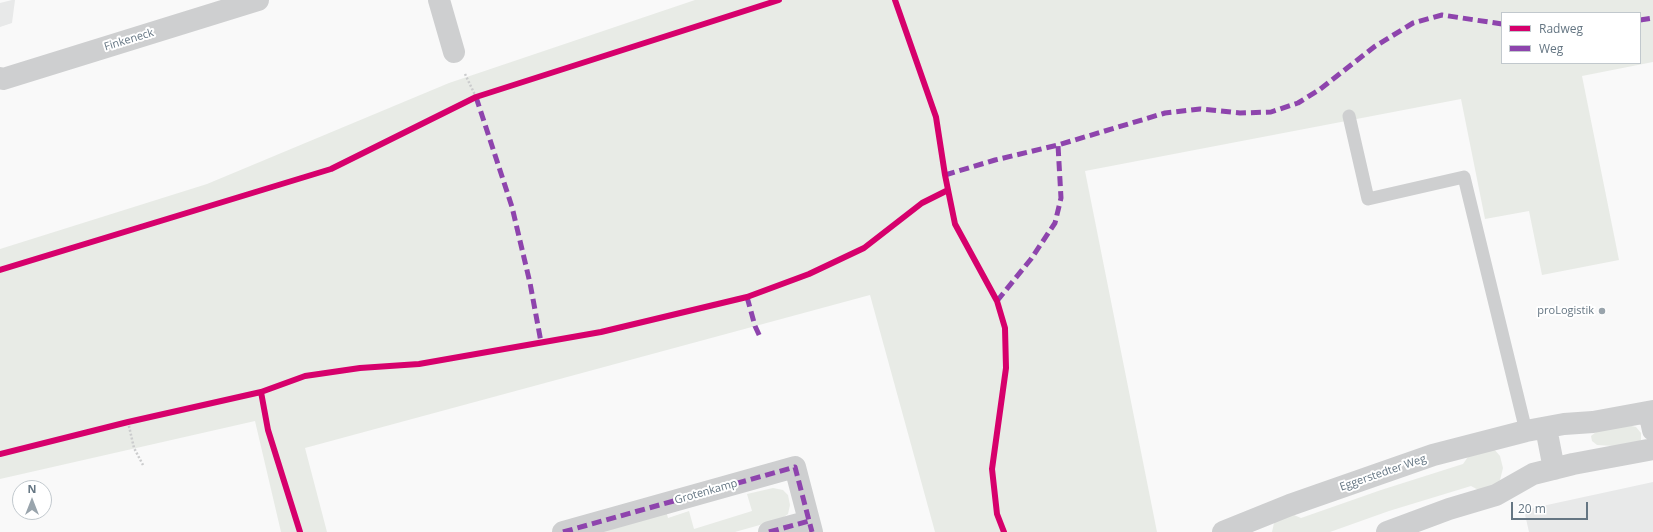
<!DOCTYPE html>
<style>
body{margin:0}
#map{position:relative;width:1653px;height:532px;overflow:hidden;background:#f9f9f9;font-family:"Open Sans",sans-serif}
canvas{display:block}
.legend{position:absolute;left:1501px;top:12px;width:140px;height:52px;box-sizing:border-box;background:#fff;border:1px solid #c1c8cd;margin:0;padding:5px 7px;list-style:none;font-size:12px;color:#657683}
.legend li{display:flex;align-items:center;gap:8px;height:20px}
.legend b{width:20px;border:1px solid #c1c8cd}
.north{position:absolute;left:12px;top:480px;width:40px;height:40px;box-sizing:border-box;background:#fff;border:1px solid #c1c8cd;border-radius:50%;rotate:0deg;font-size:11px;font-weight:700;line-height:16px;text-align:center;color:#657683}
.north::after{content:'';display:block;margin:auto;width:14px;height:18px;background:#99a4ac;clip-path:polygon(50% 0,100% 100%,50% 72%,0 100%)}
.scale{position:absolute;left:1511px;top:502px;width:77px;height:18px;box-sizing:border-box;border:2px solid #657683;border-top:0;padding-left:5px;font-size:12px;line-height:14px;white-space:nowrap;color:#657683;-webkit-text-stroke:3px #fff;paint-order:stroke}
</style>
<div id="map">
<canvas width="1653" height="532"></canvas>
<ul class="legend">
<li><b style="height:5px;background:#d6006c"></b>Radweg</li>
<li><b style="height:5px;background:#8e44ad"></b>Weg</li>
</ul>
<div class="north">N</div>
<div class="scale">20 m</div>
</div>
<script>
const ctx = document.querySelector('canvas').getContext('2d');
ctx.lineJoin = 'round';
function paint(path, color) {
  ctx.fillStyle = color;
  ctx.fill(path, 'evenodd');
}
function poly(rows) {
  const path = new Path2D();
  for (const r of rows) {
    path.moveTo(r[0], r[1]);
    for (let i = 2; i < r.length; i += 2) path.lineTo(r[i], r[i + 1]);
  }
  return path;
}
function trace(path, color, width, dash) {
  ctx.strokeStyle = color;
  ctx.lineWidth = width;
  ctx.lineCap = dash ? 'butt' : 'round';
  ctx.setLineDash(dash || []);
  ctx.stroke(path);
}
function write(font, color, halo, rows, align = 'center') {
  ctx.font = font + ' "Open Sans",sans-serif';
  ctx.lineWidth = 4;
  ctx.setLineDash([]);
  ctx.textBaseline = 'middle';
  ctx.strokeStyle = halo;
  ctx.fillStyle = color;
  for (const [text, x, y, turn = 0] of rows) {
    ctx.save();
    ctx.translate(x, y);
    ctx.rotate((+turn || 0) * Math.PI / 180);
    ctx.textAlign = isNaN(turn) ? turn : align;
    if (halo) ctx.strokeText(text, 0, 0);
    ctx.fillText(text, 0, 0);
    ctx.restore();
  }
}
paint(poly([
 [12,0,15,0,12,23,0,27,0,3],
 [1653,482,1653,532,1529,532,1524,510]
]), '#e8e9e9');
paint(poly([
 [695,0,1653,0,1653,62,1582,76,1619,260,1542,275,1529,211,1485,219,1461,99,1085,171,1157,532,935,532,870,295,305,448,327,532,281,532,255,421,0,479,0,249,207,184,449,83],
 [1502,13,1640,13,1640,63,1502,63],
 [1628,425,1636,427,1641,433,1641,440,1637,445,1629,447,1597,445,1592,441,1591,436,1596,432],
 [1494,449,1500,456,1503,468,1500,480,1494,489,1484,493,1471,486,1389,511,1330,532,1272,532,1274,523,1287,512,1301,518,1381,490,1463,464,1472,451],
 [773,488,783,490,788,495,790,505,788,514,781,519,735,532,591,532,666,511,668,518,689,511,694,529,752,511,747,494]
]), '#e8ebe6');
trace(poly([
 [465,74,476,97],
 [128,422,134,448,143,465]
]), '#cbcccd', 2.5, [2, 2]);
trace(poly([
 [1349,116,1368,199,1464,177,1526,431]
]), '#cecfd0', 13);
trace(poly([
 [439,0,454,52],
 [0,78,3,79,258,0],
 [1649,412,1653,430],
 [1546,428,1554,469],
 [563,532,795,467,812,532],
 [769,532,809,521],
 [1223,532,1290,505,1433,455,1526,431,1564,424,1593,422,1653,411],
 [1387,532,1449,509,1496,495,1533,474,1573,464,1653,449]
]), '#cecfd0', 22);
trace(poly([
 [1640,20,1653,18],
 [476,97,512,207,530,283,541,342],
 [945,175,995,160,1058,145,1165,113,1200,109,1240,113,1271,112,1298,103,1319,90,1374,47,1413,23,1442,15,1502,24],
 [747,297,755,326,761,339],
 [997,301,1031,259,1055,223,1061,198,1058,145],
 [563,532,795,467,812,532],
 [769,532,809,521]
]), '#8e44ad', 5, [10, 5]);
trace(poly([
 [895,0,936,117,945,175,955,224,997,301,1005,328,1006,368,992,469,997,514,1004,532],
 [0,270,331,169,476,97,779,0],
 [261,392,268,430,300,532],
 [0,454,128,422,261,392,305,376,360,368,419,364,601,332,747,297,809,274,864,248,922,203,948,190]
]), '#d6006c', 6);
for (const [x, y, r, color] of [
 [1602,311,4,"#99a4ac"]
]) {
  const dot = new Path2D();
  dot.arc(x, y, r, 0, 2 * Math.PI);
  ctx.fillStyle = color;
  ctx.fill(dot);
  trace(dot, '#fff', 1.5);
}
write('11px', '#657683', '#fff', [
 ["Finkeneck",129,40,-17],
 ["Eggerstedter Weg",1383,473,-19],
 ["Grotenkamp",706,492,-16]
]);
write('11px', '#657683', '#fff', [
 ["proLogistik",1594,311]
], 'right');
</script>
